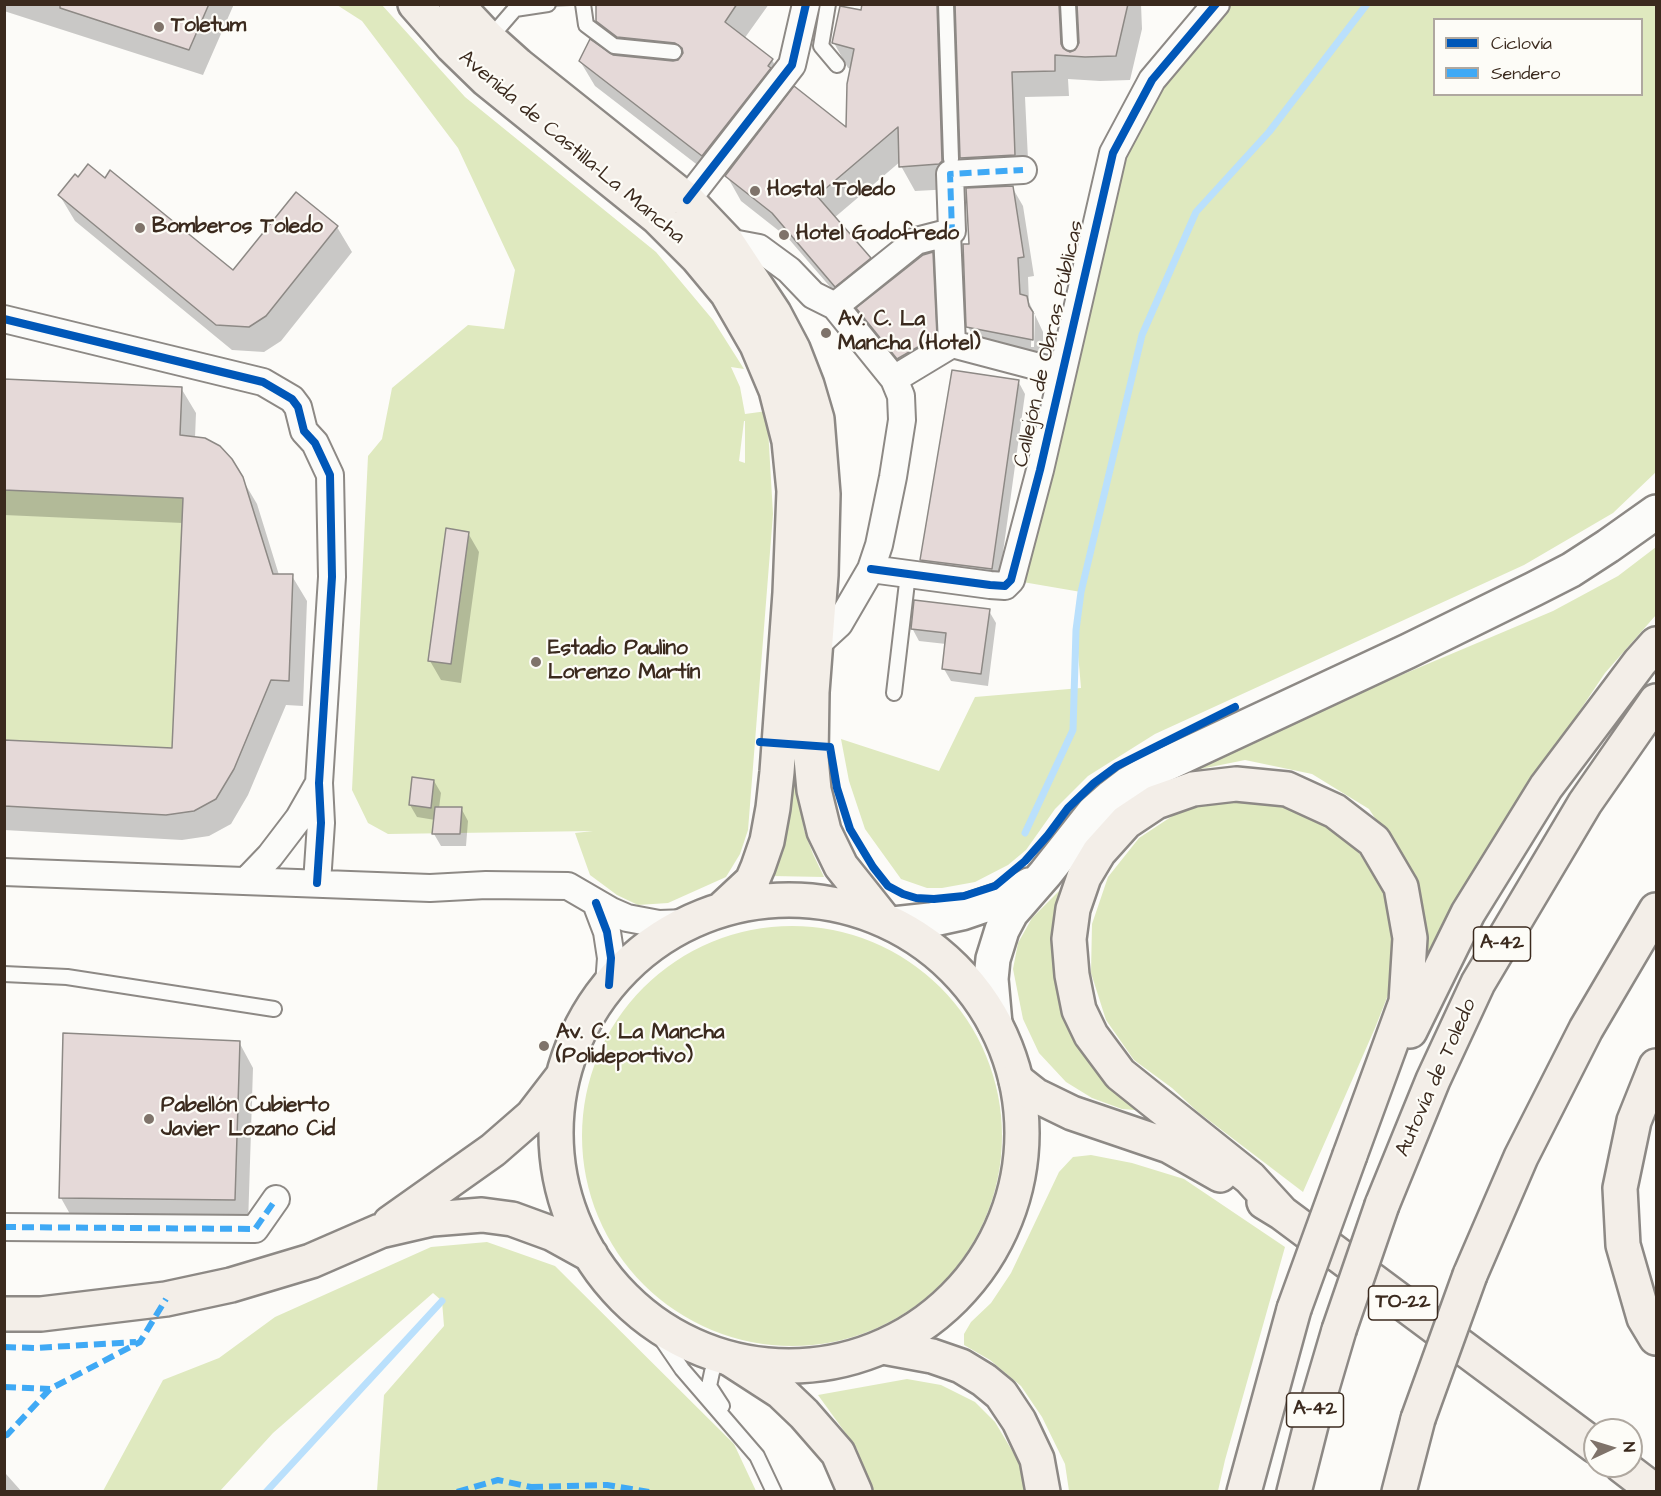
<!DOCTYPE html>
<meta charset="utf-8">
<style>
body{margin:0}
#map{position:relative;width:1661px;height:1496px;overflow:hidden;background:#fcfbf8;font-family:"Architects Daughter",sans-serif}
canvas{display:block}
.frame{position:absolute;inset:0;border:6px solid #3b2a1e;pointer-events:none}
.legend{position:absolute;left:1433px;top:18px;width:210px;height:78px;box-sizing:border-box;background:#fdfcf7;border:2px solid #afa8a0;margin:0;padding:8px 10px;list-style:none;font-size:18px;color:#3b2a1e}
.legend li{display:flex;align-items:center;gap:12px;height:30px}
.legend b{width:30px;border:2px solid #afa8a0}
.north{position:absolute;left:1583px;top:1418px;width:60px;height:60px;box-sizing:border-box;background:#fdfcf7;border:2px solid #afa8a0;border-radius:50%;rotate:86deg;font-size:16px;font-weight:700;line-height:24px;text-align:center;color:#3b2a1e}
.north::after{content:'';display:block;margin:auto;width:21px;height:27px;background:#7f736a;clip-path:polygon(50% 0,100% 100%,50% 72%,0 100%)}
</style>
<div id="map">
<canvas width="1661" height="1496"></canvas>
<div class="frame"></div>
<ul class="legend">
<li><b style="height:8px;background:#0057b8"></b>Ciclovía</li>
<li><b style="height:8px;background:#3fa9f5"></b>Sendero</li>
</ul>
<div class="north">N</div>
</div>
<script>
const ctx = document.querySelector('canvas').getContext('2d');
ctx.lineJoin = 'round';
function paint(path, color) {
  ctx.fillStyle = color;
  ctx.fill(path, 'evenodd');
}
function poly(rows) {
  const path = new Path2D();
  for (const r of rows) {
    if (r.length === 3) {
      path.moveTo(r[0] + r[2], r[1]);
      path.arc(r[0], r[1], r[2], 0, 2 * Math.PI);
      continue;
    }
    path.moveTo(r[0], r[1]);
    for (let i = 2; i < r.length; i += 2) path.lineTo(r[i], r[i + 1]);
  }
  return path;
}
function trace(path, color, width, dash) {
  ctx.strokeStyle = color;
  ctx.lineWidth = width;
  ctx.lineCap = dash ? 'butt' : 'round';
  ctx.setLineDash(dash || []);
  ctx.stroke(path);
}
function write(font, color, halo, rows, align = 'center') {
  ctx.font = font + ' "Architects Daughter",sans-serif';
  ctx.lineWidth = 4.5;
  ctx.setLineDash([]);
  ctx.textBaseline = 'middle';
  ctx.strokeStyle = halo;
  ctx.fillStyle = color;
  for (const [text, x, y, turn = 0] of rows) {
    ctx.save();
    ctx.translate(x, y);
    ctx.rotate((+turn || 0) * Math.PI / 180);
    ctx.textAlign = isNaN(turn) ? turn : align;
    if (halo) ctx.strokeText(text, 0, 0);
    ctx.fillText(text, 0, 0);
    ctx.restore();
  }
}
paint(poly([
 [337,5,382,5,465,97,656,252,713,320,744,369,731,367,740,387,745,414,767,411,773,514,748,830,740,854,726,877,668,903,638,905,617,895,590,875,575,833,593,831,388,834,368,823,352,790,368,456,382,439,392,388,468,325,504,329,515,270,458,148,362,21],
 [744,421,745,421,745,463,739,461],
 [1216,5,1656,5,1656,472,1613,513,1524,565,1155,734,1088,776,1055,809,1026,850,1008,865,975,882,942,888,927,888,901,879,865,829,849,781,841,739,939,771,975,697,1081,688,1076,630,1081,592,1011,580,1113,153],
 [1434,20,1642,20,1642,94,1434,94],
 [5,490,183,498,172,748,5,740],
 [1656,547,1656,615,1605,673,1489,846,1424,960,1402,859,1369,809,1312,774,1245,760,1176,774,1264,733,1553,611,1618,576],
 [790,751,797,751,797,790,804,830,813,854,824,877,772,876],
 [1227,799,1276,802,1322,821,1359,853,1384,893,1395,938,1392,985,1375,1028,1303,1192,1198,1112,1172,1088,1134,1060,1106,1020,1091,973,1092,924,1108,877,1139,838,1180,811],
 [1067,883,1058,951,1148,1111,1122,1109,1092,1098,1066,1082,1039,1053,1023,1019,1013,969,1018,943,1032,918],
 [792,1136,210],
 [1091,1155,1132,1163,1184,1179,1285,1247,1225,1460,1218,1491,1069,1491,1065,1464,1042,1417,1021,1386,990,1360,964,1345,964,1334,971,1322,991,1303,1011,1273,1059,1172,1073,1157],
 [487,1242,555,1266,734,1444,756,1491,377,1491,384,1395,444,1326,442,1301,433,1293,273,1433,220,1491,103,1491,163,1380,219,1358,275,1317,431,1247],
 [907,1379,941,1385,975,1402,995,1422,1020,1464,1025,1491,872,1491,857,1449,818,1395]
]), '#dfe9bf');
paint(poly([
 [4,4,234,4,203,75,4,11],
 [528,4,598,4,531,9],
 [598,4,769,4,744,39,772,60,786,85,717,180,595,86,580,61,612,56,628,58,612,46,598,21],
 [864,4,1141,4,1142,29,1130,80,1100,81,1068,79,1069,96,1025,97,1029,180,976,183,961,158,957,21,952,24,953,189,915,191,901,166,901,161,834,218,870,259,884,283,850,310,788,238,741,201,727,176,847,130,852,69,848,68,834,43,862,12],
 [1078,18,1080,43,1074,52,1072,29],
 [78,179,106,180,233,272,296,194,337,227,352,252,281,341,264,352,232,350,75,221,60,196],
 [1012,187,1023,206,1034,276,1028,277,1029,302,1043,332,1043,358,979,346,968,327,970,245],
 [1032,313,1035,313,1034,347,1031,347],
 [932,254,943,273,947,355,909,378,869,328,858,309],
 [4,380,181,388,196,413,195,438,231,460,257,504,279,575,292,576,307,601,303,706,286,705,248,795,231,824,209,836,182,840,4,830,4,742,173,750,183,523,4,515],
 [1018,381,1025,394,999,581,929,572,922,560],
 [468,533,479,552,461,683,441,680,430,661],
 [989,611,996,623,988,686,951,681,944,669,946,644,919,641,912,628],
 [434,781,441,793,439,808,461,808,468,821,466,846,441,846,434,834,435,820,417,817,410,805],
 [239,1042,253,1068,248,1225,75,1223,61,1198],
 [6,1474,22,1492,4,1492]
]), '#0003');
trace(poly([
 [1025,833,1073,730,1076,630,1081,592,1142,335,1196,212,1269,132,1367,4],
 [266,1492,442,1301]
]), '#bae0fc', 7);
const building = poly([
 [60,4,209,4,189,50,60,8,60,4],
 [596,4,737,4,725,22,773,59,768,66,771,68,702,156,579,61,590,39,613,55,673,61,678,60,683,53,682,48,675,43,617,37,596,21,596,4],
 [862,4,937,4,942,161,939,164,899,167,898,127,817,196,871,258,835,287,772,213,725,176,794,86,846,127,847,84,854,49,832,43,840,6,861,10,862,4],
 [955,4,1059,4,1061,44,1063,48,1070,52,1075,50,1079,43,1077,4,1128,4,1116,56,1085,57,1055,55,1055,71,1012,72,1015,155,960,158,955,4],
 [88,164,105,178,110,170,233,270,296,192,338,226,266,316,249,327,216,325,58,195,75,174,78,177,88,164],
 [1013,186,1024,257,1018,258,1020,294,1027,296,1029,306,1033,312,1033,340,966,327,963,244,969,244,966,188,1013,186],
 [933,252,937,336,897,359,856,308,923,255,933,252],
 [952,370,1019,380,992,569,920,560,952,370],
 [4,379,182,387,180,435,205,438,220,446,232,459,243,477,273,574,293,574,289,681,271,680,234,769,216,799,194,811,166,815,4,806,4,740,172,748,183,498,4,490,4,379],
 [446,528,469,532,451,664,428,661,446,528],
 [914,600,990,609,981,674,942,669,946,633,911,629,914,600],
 [412,777,434,780,431,808,409,805,412,777],
 [435,807,462,807,460,834,432,834,435,807],
 [63,1033,240,1041,235,1200,59,1198,63,1033]
]);
paint(building, '#e5d9d8');
trace(building, '#8d8985', 1.5);
const lane = poly([
 [583,4,586,25,614,46,674,52],
 [828,4,821,46,837,65],
 [946,4,951,159],
 [1068,4,1070,43],
 [489,39,515,9,548,4],
 [894,693,908,574],
 [4,974,67,977,274,1009],
 [654,1328,682,1369,757,1456,774,1492],
 [719,1355,712,1372,709,1386,722,1406]
]);
const street = poly([
 [687,200,792,65,806,4],
 [947,233,952,231,950,174,1023,170],
 [727,242,759,248,789,270,813,295,835,306,894,379,901,396,902,420,893,477,879,545,871,569,839,624,814,647],
 [835,306,916,241,947,233,952,344,894,379],
 [4,319,263,382,292,399,298,407,304,431,315,443,330,475,332,577,319,783,321,823,317,883],
 [952,344,1062,373],
 [871,569,990,585,1005,586,1011,580,1040,470,1113,153,1152,80,1216,4],
 [4,872,430,888,486,885,568,886,611,911,627,918,659,924,687,923],
 [247,880,270,856,299,818,319,783],
 [596,903,607,932,611,958,609,985],
 [4,1227,255,1229,276,1199]
]);
const secondary = poly([
 [893,924,930,920,962,913,1006,898,1029,885],
 [995,1024,991,979,993,959,1002,930,1011,913,1045,874,1094,812,1111,797,1128,784,1149,772,1408,651,1534,589,1571,570,1608,546,1656,512]
]);
const primary = poly([
 [415,4,452,46,487,80,658,218,697,257,727,293,757,345,776,390,789,441,794,491,790,593,777,772,773,808,767,841,758,867,752,881,722,909],
 [456,4,489,39,518,65,687,200,727,242,774,313,793,349,807,385,817,419,823,494,821,575,812,692,811,758,814,790,824,831,841,866,884,920],
 [789,1133,233],
 [390,1223,493,1150,532,1116,562,1077],
 [4,1314,41,1314,166,1299,231,1285,311,1261,380,1231,432,1219,482,1215,512,1219,553,1234,591,1255]
]);
const highway = poly([
 [1410,1031,1468,913,1546,787,1640,662,1656,644],
 [1656,1066,1634,1121,1620,1188,1623,1245,1644,1318,1656,1338],
 [1016,1080,1035,1095,1072,1113,1169,1146,1220,1175],
 [1264,1202,1282,1213,1595,1446],
 [1382,1205,1433,1080,1478,983,1585,803,1656,701],
 [1282,1213,1250,1178,1120,1074,1091,1035,1079,1010,1072,975,1069,939,1073,909,1084,877,1099,852,1126,822,1156,802,1193,789,1236,784,1287,789,1335,811,1374,841,1401,887,1410,938,1406,1002,1350,1155],
 [1470,1275,1521,1157,1586,1029,1656,910],
 [883,1347,932,1356,961,1366,984,1380,1001,1394,1019,1421,1037,1459,1043,1492],
 [730,1359,781,1392,804,1414,838,1453,855,1492],
 [1622,1466,1656,1492],
 [1244,1492,1294,1309],
 [1294,1492,1311,1425,1339,1330],
 [1399,1492,1418,1419]
]);
trace(lane, '#8d8985', 18);
trace(street, '#8d8985', 30);
trace(secondary, '#8d8985', 38);
trace(primary, '#8d8985', 38);
trace(highway, '#8d8985', 38);
trace(lane, '#fbfbf9', 14);
trace(street, '#fbfbf9', 26);
trace(secondary, '#fbfbf9', 33);
trace(primary, '#f3eee8', 33);
trace(highway, '#f3eee8', 33);
const highwayBridge = poly([
 [1294,1309,1350,1155],
 [1339,1330,1382,1205],
 [1418,1419,1470,1275]
]);
trace(highwayBridge, '#8d8985', 38, []);
trace(highwayBridge, '#f3eee8', 33);
trace(poly([
 [947,233,952,231,950,174,1023,170],
 [4,1227,255,1229,276,1199],
 [4,1347,34,1348,136,1342],
 [4,1387,50,1389],
 [4,1436,7,1435,50,1389,140,1342,166,1299],
 [531,1487,607,1485,649,1492],
 [457,1492,498,1480,531,1487,536,1490]
]), '#3fa9f5', 6, [12, 6]);
trace(poly([
 [687,200,792,65,806,4],
 [4,319,263,382,292,399,298,407,304,431,315,443,330,475,332,577,319,783,321,823,317,883],
 [871,569,990,585,1005,586,1011,580,1040,470,1113,153,1152,80,1216,4],
 [760,742,830,747,837,788,850,829,873,867,888,886,903,894,916,898,934,899,964,896,995,886,1025,861,1048,835,1068,808,1094,783,1117,766,1235,707],
 [596,903,607,932,611,958,609,985]
]), '#0057b8', 8);
for (const [x, y, r, color] of [
 [159,27,6,"#7f736a"],
 [755,191,6,"#7f736a"],
 [140,228,6,"#7f736a"],
 [784,235,6,"#7f736a"],
 [826,333,6,"#7f736a"],
 [536,662,6,"#7f736a"],
 [544,1046,6,"#7f736a"],
 [149,1119,6,"#7f736a"]
]) {
  const dot = new Path2D();
  dot.arc(x, y, r, 0, 2 * Math.PI);
  ctx.fillStyle = color;
  ctx.fill(dot);
  trace(dot, '#fdfcf7', 2);
}
for (const [x, y, w] of [
 [1502,944,57],
 [1403,1303,69],
 [1315,1410,57]
]) {
  const box = new Path2D();
  box.roundRect(x - w / 2, y - 17, w, 34, 4.5);
  ctx.fillStyle = '#fdfcf7';
  ctx.fill(box);
  trace(box, '#3b2a1e', 1.5);
}
write('bold 20px', '#3b2a1e', null, [
 ["A-42",1502,944],
 ["TO-22",1403,1303],
 ["A-42",1315,1410]
]);
write('bold 21px', '#3b2a1e', '#fdfcf7', [
 ["Toletum",171,27],
 ["Hostal Toledo",767,191],
 ["Bomberos Toledo",152,228],
 ["Hotel Godofredo",796,235],
 ["Av. C. La",838,321],
 ["Mancha (Hotel)",838,345],
 ["Estadio Paulino",548,650],
 ["Lorenzo Martín",548,674],
 ["Av. C. La Mancha",556,1034],
 ["(Polideportivo)",556,1058],
 ["Pabellón Cubierto",161,1107],
 ["Javier Lozano Cid",161,1131]
], 'left');
write('21px', '#3b2a1e', '#fdfcf7', [
 ["Avenida de Castilla-La Mancha",571,148,40],
 ["Callejón de Obras Públicas",1050,344,-77],
 ["Autovía de Toledo",1437,1078,-66]
]);
</script>
